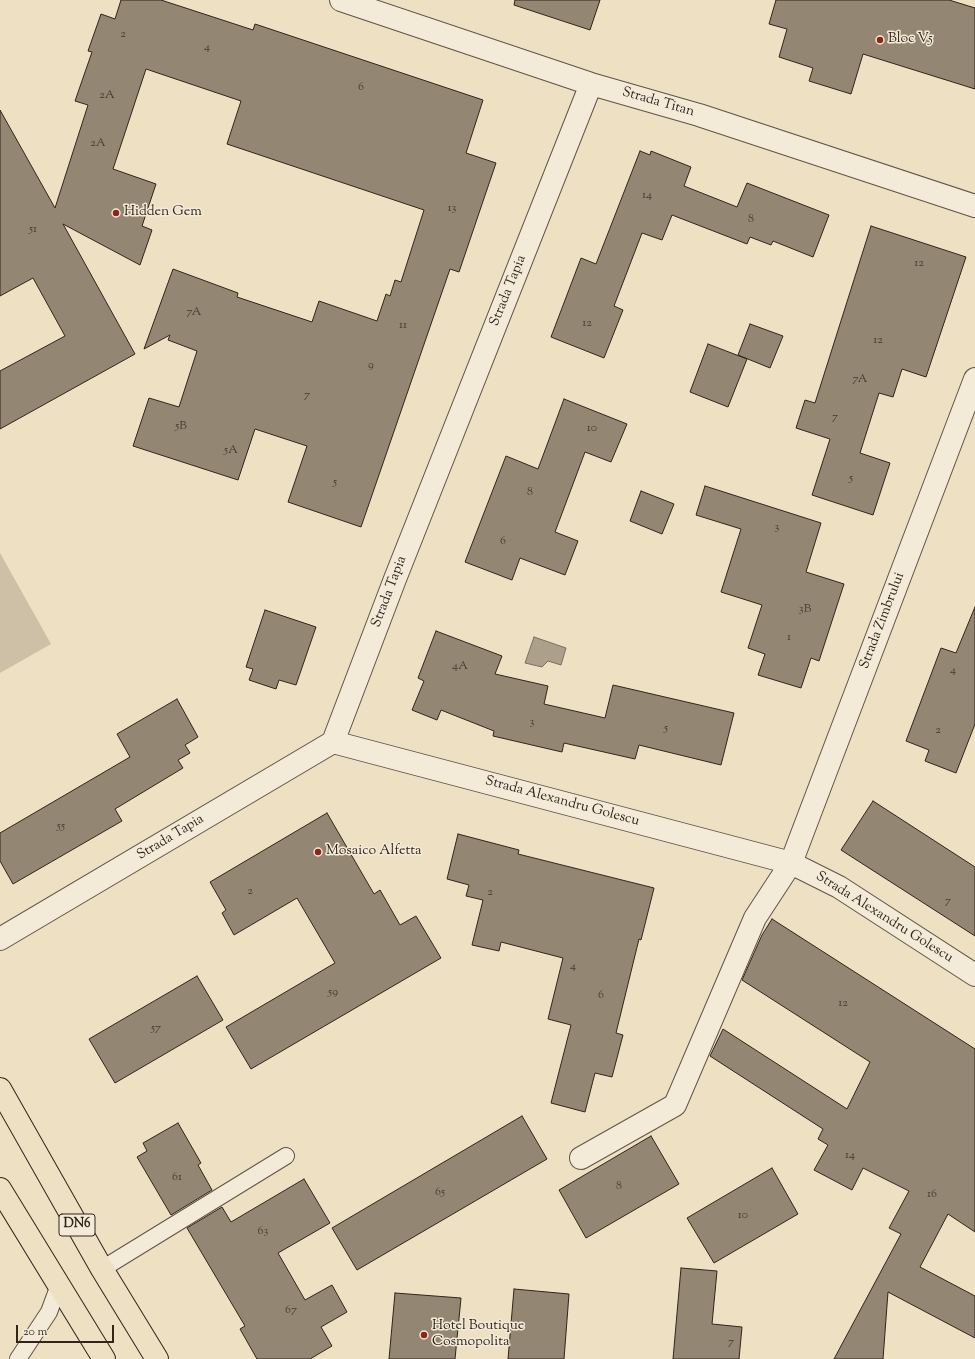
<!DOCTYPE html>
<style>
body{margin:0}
#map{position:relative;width:975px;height:1359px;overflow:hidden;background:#ede0c3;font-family:"Sorts Mill Goudy",serif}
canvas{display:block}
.scale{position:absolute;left:16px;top:1325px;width:98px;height:18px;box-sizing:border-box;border:2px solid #32241b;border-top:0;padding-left:5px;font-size:12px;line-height:14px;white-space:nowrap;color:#32241b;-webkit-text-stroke:3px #f3ebd8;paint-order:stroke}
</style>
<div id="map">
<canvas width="975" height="1359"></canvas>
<div class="scale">20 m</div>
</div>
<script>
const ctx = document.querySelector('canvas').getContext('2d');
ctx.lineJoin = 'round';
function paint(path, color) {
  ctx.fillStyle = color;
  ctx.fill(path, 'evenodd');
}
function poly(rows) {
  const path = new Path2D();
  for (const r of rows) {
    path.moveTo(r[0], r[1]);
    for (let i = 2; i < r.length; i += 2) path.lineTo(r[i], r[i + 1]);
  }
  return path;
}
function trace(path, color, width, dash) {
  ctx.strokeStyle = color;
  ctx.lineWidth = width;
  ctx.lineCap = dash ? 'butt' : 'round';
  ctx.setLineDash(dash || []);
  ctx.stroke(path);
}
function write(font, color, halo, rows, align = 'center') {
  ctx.font = font + ' "Sorts Mill Goudy",serif';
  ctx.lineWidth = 3;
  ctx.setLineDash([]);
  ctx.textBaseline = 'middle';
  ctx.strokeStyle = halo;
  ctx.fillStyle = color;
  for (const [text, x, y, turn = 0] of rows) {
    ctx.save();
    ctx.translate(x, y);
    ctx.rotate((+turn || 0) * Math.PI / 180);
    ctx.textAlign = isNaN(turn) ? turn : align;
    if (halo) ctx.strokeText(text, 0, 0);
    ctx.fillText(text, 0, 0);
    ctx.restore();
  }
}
paint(poly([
 [0,553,51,644,0,673]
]), '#cdc0a6');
const water = poly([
 [534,637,566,648,561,665,548,661,542,667,525,663,534,637]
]);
paint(water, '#ada08a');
trace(water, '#7c6e5e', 1);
const building = poly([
 [121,0,161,0,253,30,255,24,483,100,466,153,496,163,459,272,450,269,361,527,288,502,307,446,255,429,238,480,133,446,149,398,179,407,197,351,168,340,170,335,144,349,173,269,238,293,237,297,312,322,319,301,377,321,386,294,390,296,395,280,401,282,424,210,227,144,241,101,146,69,113,169,156,184,142,226,152,230,140,265,63,224,135,354,0,429,0,371,65,336,33,278,0,296,0,110,55,208,88,105,75,101,92,52,88,51,101,14,115,19,121,0],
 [515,0,600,0,590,30,514,5,515,0],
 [776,0,949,0,975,8,975,89,863,54,851,94,809,81,813,68,779,57,787,29,769,24,776,0],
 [640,151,650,155,651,151,691,167,684,186,737,207,747,183,829,215,813,257,773,241,771,245,750,237,747,244,672,215,662,240,642,233,614,306,623,310,604,358,551,337,581,258,596,264,640,151],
 [871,226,966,257,926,377,902,369,893,397,879,393,860,453,890,463,873,515,812,495,830,439,796,428,805,400,815,403,871,226],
 [750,324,783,336,770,368,738,355,750,324],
 [708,344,747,359,728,407,690,392,708,344],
 [564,399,627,424,611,462,585,452,555,532,578,541,565,575,520,558,512,580,465,562,506,456,538,469,564,399],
 [705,486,821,523,806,572,844,584,819,661,811,658,801,688,758,675,765,654,748,648,762,605,721,592,741,529,696,515,705,486],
 [641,491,674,504,662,534,630,521,641,491],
 [975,607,975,724,956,773,925,761,929,750,906,741,941,648,956,653,975,607],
 [265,610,316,627,296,685,279,680,276,689,249,680,253,669,246,667,265,610],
 [436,631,502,656,495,674,548,686,544,704,605,718,613,685,734,713,721,765,639,745,635,759,564,743,562,752,493,736,494,731,441,710,437,720,412,710,424,681,418,678,436,631],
 [177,699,198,737,185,745,190,753,178,760,183,768,115,809,122,821,13,884,0,861,0,833,130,757,117,734,177,699],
 [873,801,975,867,975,936,841,850,873,801],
 [327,813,374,894,380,890,400,925,416,916,441,958,251,1069,226,1027,335,963,297,898,234,935,222,913,226,910,210,882,327,813],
 [458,834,519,850,518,854,654,888,641,940,639,939,616,1033,623,1035,612,1077,595,1073,585,1112,551,1103,571,1025,548,1019,563,958,501,942,499,951,472,945,483,900,466,896,469,885,447,879,458,834],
 [772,919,975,1049,975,1232,948,1214,920,1267,975,1296,975,1338,888,1292,883,1359,834,1359,901,1234,889,1228,909,1191,863,1168,852,1190,814,1170,828,1145,818,1139,823,1129,710,1056,723,1029,847,1109,870,1062,742,980,762,935,772,919],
 [197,976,223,1020,115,1083,89,1039,197,976],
 [522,1116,547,1159,357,1270,332,1228,522,1116],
 [178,1123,201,1163,198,1165,212,1190,171,1215,137,1157,147,1151,143,1143,178,1123],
 [651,1136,679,1184,586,1238,559,1190,651,1136],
 [772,1168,798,1214,714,1263,687,1218,772,1168],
 [304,1179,330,1223,278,1253,305,1300,332,1285,347,1312,321,1327,332,1346,310,1359,257,1359,240,1329,245,1326,187,1228,222,1207,231,1222,304,1179],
 [681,1268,717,1271,712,1324,742,1327,739,1359,673,1359,681,1268],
 [514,1289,569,1294,564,1359,508,1359,514,1289],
 [395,1293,461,1298,455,1359,389,1359,395,1293]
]);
paint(building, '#938672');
trace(building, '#32241b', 1);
const service = poly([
 [102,1269,286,1156],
 [18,1359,49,1312,59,1285]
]);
const minor = poly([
 [341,0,591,84,699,115,975,206],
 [333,742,791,863,839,887,975,975],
 [0,939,333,742,395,579,591,84],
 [581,1158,675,1105,755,918,791,863,975,379]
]);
const primary = poly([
 [0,1089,102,1269,157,1359],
 [0,1189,104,1359]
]);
trace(service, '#615345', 18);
trace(minor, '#615345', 24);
trace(primary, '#32241b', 24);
trace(service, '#f3ebd8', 16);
trace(minor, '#f3ebd8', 22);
trace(primary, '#ede0c3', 22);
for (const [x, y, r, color] of [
 [880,40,4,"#8f2418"],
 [116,213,4,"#8f2418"],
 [318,852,4,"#8f2418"],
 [424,1335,4,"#8f2418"]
]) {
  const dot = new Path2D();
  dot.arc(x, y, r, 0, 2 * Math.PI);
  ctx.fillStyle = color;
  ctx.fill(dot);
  trace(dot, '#f3ebd8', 1.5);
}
write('12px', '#4a3c31', null, [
 ["2",123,35],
 ["4",207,48],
 ["6",361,88],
 ["2A",107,96],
 ["2A",98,144],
 ["14",647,196],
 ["13",452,209],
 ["8",751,220],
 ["51",33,230],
 ["12",919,264],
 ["7A",194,313],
 ["12",587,324],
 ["11",403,326],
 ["12",878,341],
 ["9",371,366],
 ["7A",860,380],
 ["7",307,396],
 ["7",835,418],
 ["5B",181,427],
 ["10",592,429],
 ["5A",231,451],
 ["5",851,479],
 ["5",335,483],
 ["8",530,493],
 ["3",777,528],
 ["6",503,542],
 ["3B",805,610],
 ["1",789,638],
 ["4A",460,667],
 ["4",953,671],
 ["3",532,723],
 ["5",666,729],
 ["2",938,731],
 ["55",61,827],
 ["2",250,892],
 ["2",490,893],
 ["7",948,902],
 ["4",573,967],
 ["59",333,993],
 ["6",601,996],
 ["12",843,1004],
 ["57",156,1029],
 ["14",850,1156],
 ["61",177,1178],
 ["8",619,1187],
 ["65",440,1193],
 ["16",932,1195],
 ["10",743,1216],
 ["63",263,1232],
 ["67",291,1311],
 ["7",731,1343]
]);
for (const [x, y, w] of [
 [77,1225,36]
]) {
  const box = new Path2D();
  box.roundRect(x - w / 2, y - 11, w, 22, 3);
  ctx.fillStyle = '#f3ebd8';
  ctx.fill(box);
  trace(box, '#32241b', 1);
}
write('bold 13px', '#32241b', null, [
 ["DN6",77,1225]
]);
write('14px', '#32241b', '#f3ebd8', [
 ["Bloc V5",888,40],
 ["Hidden Gem",124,213],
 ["Mosaico Alfetta",326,852],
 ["Hotel Boutique",432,1327],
 ["Cosmopolita",432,1343]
], 'left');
write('14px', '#32241b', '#f3ebd8', [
 ["Strada Titan",658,103,16],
 ["Strada Tapia",509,291,-68],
 ["Strada Tapia",390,592,-69],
 ["Strada Zimbrului",883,621,-69],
 ["Strada Alexandru Golescu",562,802,15],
 ["Strada Tapia",171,838,-31],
 ["Strada Alexandru Golescu",884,918,32]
]);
</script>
